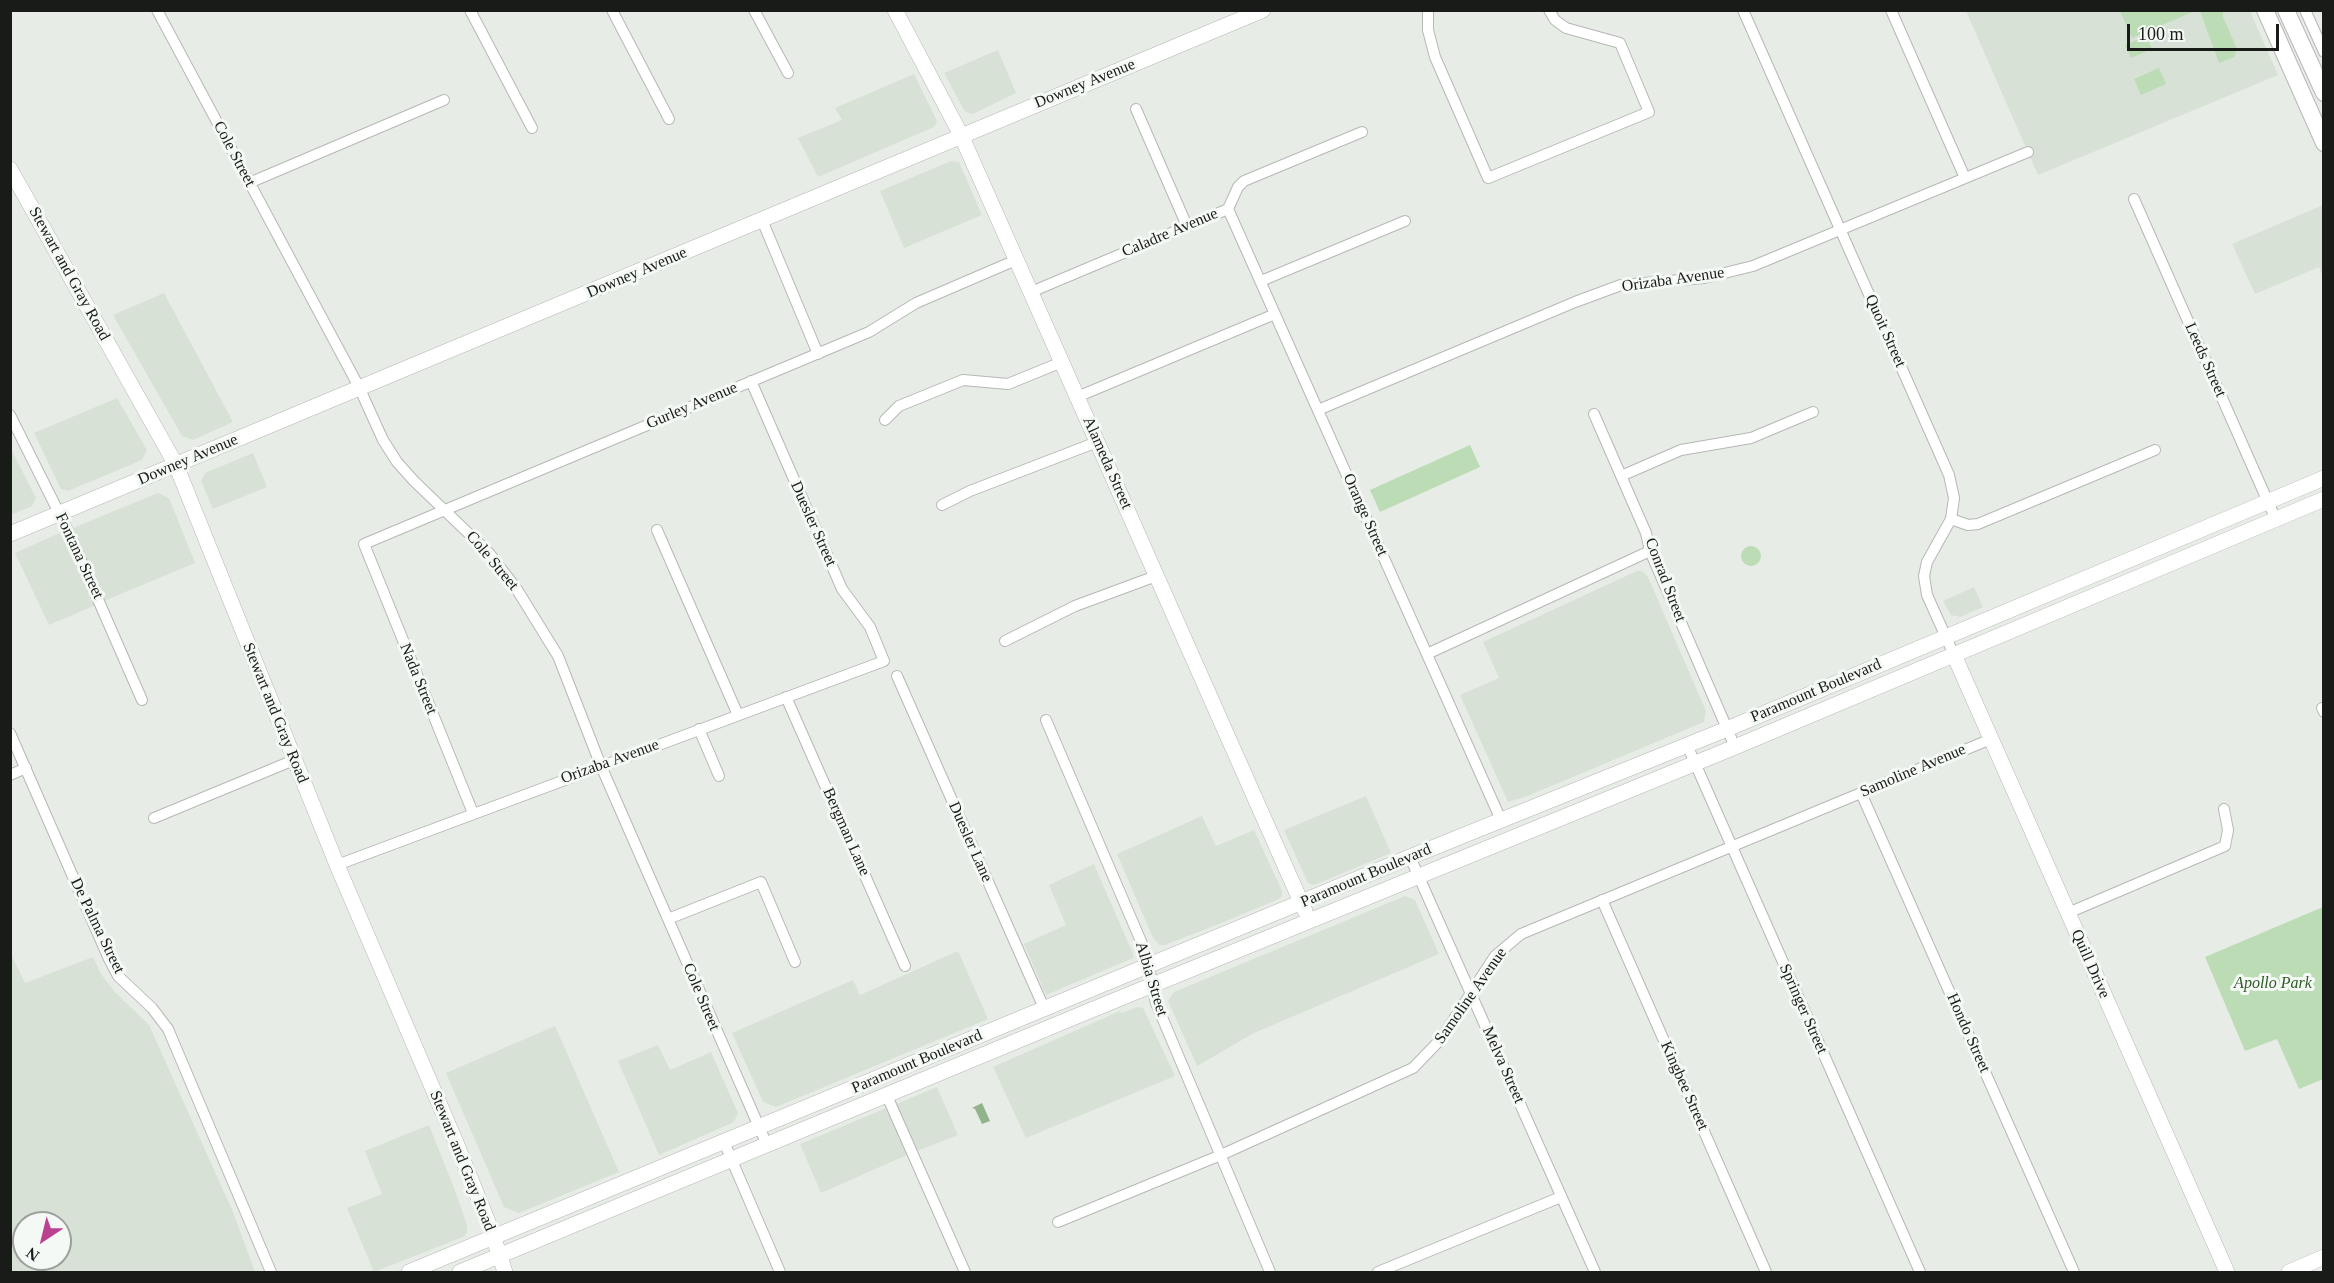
<!DOCTYPE html>
<style>
body{margin:0}
#map{position:relative;width:2334px;height:1283px;overflow:hidden;background:#e8ece7;font-family:"Times New Roman",serif}
canvas{display:block}
.frame{position:absolute;inset:0;border:12px solid #191b19;pointer-events:none}
.north{position:absolute;left:12px;top:1211px;width:60px;height:60px;box-sizing:border-box;background:#f5f9f5;border:2px solid #9da09d;border-radius:50%;rotate:215deg;font-size:16px;font-weight:700;line-height:24px;text-align:center;color:#191b19}
.north::after{content:'';display:block;margin:auto;width:21px;height:27px;background:#bd4191;clip-path:polygon(50% 0,100% 100%,50% 72%,0 100%)}
.scale{position:absolute;left:2127px;top:24px;width:152px;height:27px;box-sizing:border-box;border:3px solid #191b19;border-top:0;padding-left:8px;font-size:18px;line-height:21px;white-space:nowrap;color:#191b19;-webkit-text-stroke:4px #f5f9f5;paint-order:stroke}
</style>
<div id="map">
<canvas width="2334" height="1283"></canvas>
<div class="frame"></div>
<div class="north">N</div>
<div class="scale">100 m</div>
</div>
<script>
const ctx = document.querySelector('canvas').getContext('2d');
ctx.lineJoin = 'round';
function paint(path, color) {
  ctx.fillStyle = color;
  ctx.fill(path, 'evenodd');
}
function poly(rows) {
  const path = new Path2D();
  for (const r of rows) {
    if (r.length === 3) {
      path.moveTo(r[0] + r[2], r[1]);
      path.arc(r[0], r[1], r[2], 0, 2 * Math.PI);
      continue;
    }
    path.moveTo(r[0], r[1]);
    for (let i = 2; i < r.length; i += 2) path.lineTo(r[i], r[i + 1]);
  }
  return path;
}
function trace(path, color, width, dash) {
  ctx.strokeStyle = color;
  ctx.lineWidth = width;
  ctx.lineCap = dash ? 'butt' : 'round';
  ctx.setLineDash(dash || []);
  ctx.stroke(path);
}
function write(font, color, halo, rows, align = 'center') {
  ctx.font = font + ' "Times New Roman",serif';
  ctx.lineWidth = 6;
  ctx.setLineDash([]);
  ctx.textBaseline = 'middle';
  ctx.strokeStyle = halo;
  ctx.fillStyle = color;
  for (const [text, x, y, turn = 0] of rows) {
    ctx.save();
    ctx.translate(x, y);
    ctx.rotate((+turn || 0) * Math.PI / 180);
    ctx.textAlign = isNaN(turn) ? turn : align;
    if (halo) ctx.strokeText(text, 0, 0);
    ctx.fillText(text, 0, 0);
    ctx.restore();
  }
}
paint(poly([
 [1966,11,2250,11,2278,75,2038,175],
 [998,50,1016,93,973,114,968,113,964,110,944,73],
 [914,74,937,121,934,127,818,177,798,138,842,120,835,108],
 [951,161,959,162,982,215,904,248,880,191],
 [2323,205,2323,277,2319,267,2255,294,2232,244],
 [164,293,233,422,193,440,182,436,113,315],
 [117,398,147,450,142,460,68,491,61,489,34,433],
 [10,447,36,498,32,506,11,515],
 [253,453,267,487,213,509,201,481,205,473],
 [158,493,169,498,195,563,104,601,73,528],
 [64,531,96,605,49,625,15,553],
 [1637,571,1642,571,1648,577,1706,711,1704,722,1525,797,1508,802,1460,695,1499,678,1483,642],
 [1974,587,1983,607,1960,617,1951,615,1943,601],
 [1366,796,1391,853,1314,885,1308,883,1284,830],
 [1202,816,1216,846,1254,830,1282,891,1282,896,1279,899,1224,922,1165,945,1160,945,1153,938,1117,854],
 [1094,864,1133,954,1133,958,1046,995,1024,944,1066,925,1049,885],
 [1405,896,1415,900,1439,954,1254,1033,1197,1066,1168,1001,1174,992],
 [958,951,988,1019,776,1107,763,1102,732,1033,853,980,860,995],
 [10,952,25,983,93,957,101,974,115,992,149,1025,233,1212,255,1272,11,1272],
 [24,1223,60,1223,60,1259,24,1259],
 [1137,1007,1143,1008,1175,1076,1026,1138,993,1067,1120,1011,1121,1013],
 [555,1026,619,1172,519,1213,504,1207,446,1073],
 [658,1045,670,1070,711,1052,738,1113,734,1122,659,1155,618,1061],
 [937,1087,958,1135,907,1155,821,1193,800,1144],
 [429,1125,454,1188,467,1225,467,1233,463,1237,374,1272,347,1208,382,1194,365,1151]
]), '#d8e1d6');
paint(poly([
 [2120,11,2195,11,2132,38],
 [2200,11,2223,11,2223,17,2237,49,2234,57,2219,63],
 [2146,36,2152,49,2131,58,2125,45],
 [2159,68,2166,84,2141,95,2134,79],
 [1470,445,1480,467,1380,512,1370,490],
 [1751,556,10],
 [2323,907,2323,1079,2299,1089,2277,1039,2245,1051,2205,957]
]), '#bbdcb5');
paint(poly([
 [982,1103,990,1121,982,1124,975,1109,972,1108]
]), '#92b38b');
const street = poly([
 [157,10,359,387,383,440,397,462,414,481,489,553,516,588,558,656,601,766,767,1145],
 [470,10,532,128],
 [612,10,669,119],
 [754,10,788,73],
 [1428,10,1428,30,1435,57,1488,178,1649,112,1620,43,1566,28,1555,20,1549,10],
 [1743,10,1949,475,1954,498,1951,519,1927,562,1924,576,1927,595,1954,655],
 [1891,10,1965,178],
 [2305,10,2324,52],
 [1136,109,1187,226],
 [249,183,444,100],
 [2134,199,2276,520],
 [1228,209,1501,820],
 [762,220,818,354],
 [1261,281,1405,221],
 [1031,292,1228,209,1238,187,1244,181,1362,132],
 [1077,397,1275,314],
 [1318,410,1575,302,1621,285,1704,278,1753,266,2028,152],
 [1594,414,1646,533,1650,551,1735,747],
 [10,415,68,531,142,700],
 [885,420,899,406,963,380,1008,384,1062,362],
 [1621,476,1681,450,1751,438,1813,412],
 [942,505,970,491,1097,442],
 [1951,519,1968,525,1978,524,2155,450],
 [657,530,738,715],
 [1005,641,1075,606,1156,576],
 [1427,654,1650,551],
 [897,676,1044,1008],
 [786,697,905,966],
 [2322,708,2324,712],
 [1046,720,1146,953,1156,1003,1270,1272],
 [699,729,719,776],
 [10,733,109,959,118,976,152,1008,168,1029,271,1272],
 [1687,745,1920,1272],
 [10,775,26,768],
 [1861,793,2074,1272],
 [473,813,364,544,869,332,916,303,1016,260],
 [154,818,294,760],
 [1410,857,1595,1272],
 [337,865,884,661,870,627,842,589,751,381],
 [1602,900,1766,1272],
 [2068,913,2225,846,2228,830,2224,809],
 [668,919,761,882,795,962],
 [887,1096,965,1272],
 [724,1142,780,1272],
 [1058,1222,1221,1155,1413,1068,1441,1039,1495,956,1521,934,1991,739],
 [1378,1272,1561,1197]
]);
const secondary = poly([
 [895,10,961,135,1305,911],
 [10,169,176,465,337,865,457,1145,490,1227,505,1272],
 [10,534,1263,10],
 [1954,655,2227,1272],
 [409,1272,1410,857,1727,729,2324,478],
 [460,1272,1089,1011,1735,747,2324,499],
 [2289,1272,2324,1257]
]);
const primary = poly([
 [2265,10,2324,143],
 [2286,10,2324,93]
]);
trace(street, '#b5b8b4', 12);
trace(secondary, '#b5b8b4', 16);
trace(primary, '#b5b8b4', 18);
trace(street, '#fff', 10);
trace(secondary, '#fff', 15);
trace(primary, '#fff', 16);
write('16px', '#191b19', '#f5f9f5', [
 ["Downey Avenue",1085,84,-22],
 ["Cole Street",234,154,62],
 ["Caladre Avenue",1170,233,-23],
 ["Downey Avenue",637,273,-23],
 ["Stewart and Gray Road",69,274,61],
 ["Orizaba Avenue",1673,280,-8],
 ["Quoit Street",1885,331,66],
 ["Leeds Street",2205,360,66],
 ["Gurley Avenue",692,406,-23],
 ["Downey Avenue",188,460,-23],
 ["Alameda Street",1107,463,66],
 ["Orange Street",1365,515,66],
 ["Duesler Street",813,524,66],
 ["Fontana Street",79,556,65],
 ["Cole Street",492,561,50],
 ["Conrad Street",1665,580,69],
 ["Nada Street",418,679,68],
 ["Paramount Boulevard",1816,691,-23],
 ["Stewart and Gray Road",275,713,68],
 ["Orizaba Avenue",610,762,-20],
 ["Samoline Avenue",1913,771,-23],
 ["Bergman Lane",846,832,66],
 ["Duesler Lane",970,842,66],
 ["Paramount Boulevard",1366,876,-23],
 ["De Palma Street",97,926,64],
 ["Quill Drive",2090,964,66],
 ["Albia Street",1151,979,73],
 ["Samoline Avenue",1471,996,-55],
 ["Cole Street",701,997,67],
 ["Springer Street",1803,1009,66],
 ["Hondo Street",1968,1033,66],
 ["Paramount Boulevard",917,1062,-23],
 ["Melva Street",1503,1065,66],
 ["Kingbee Street",1684,1086,66],
 ["Stewart and Gray Road",462,1161,68]
]);
write('italic 16px', '#2d5924', '#f5f9f5', [
 ["Apollo Park",2273,984]
]);
</script>
